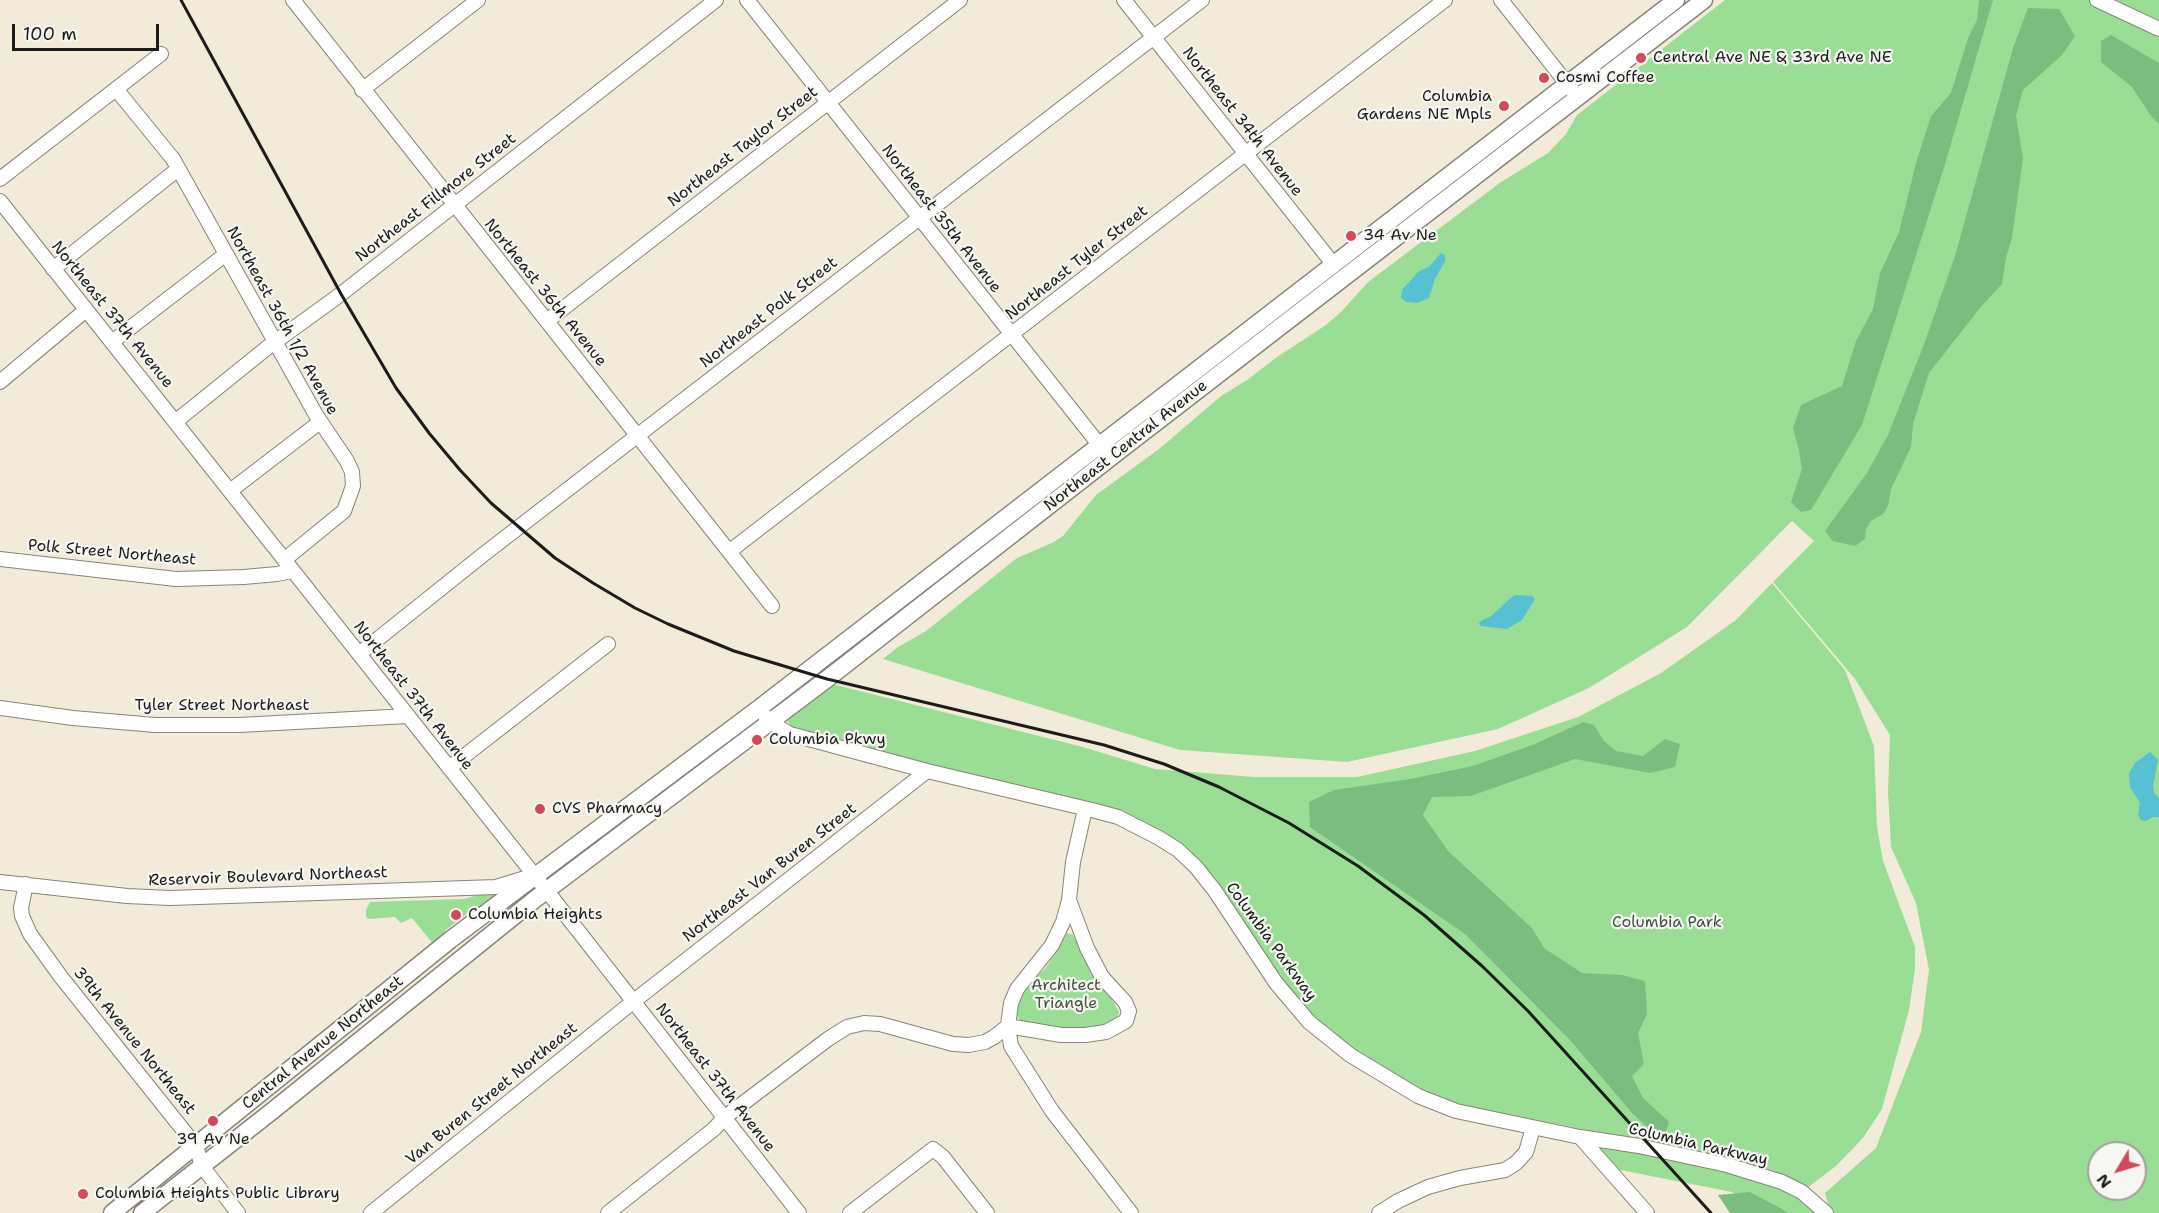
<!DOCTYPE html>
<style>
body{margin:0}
#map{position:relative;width:2159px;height:1213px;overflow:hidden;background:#f3ebd9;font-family:"Shantell Sans",sans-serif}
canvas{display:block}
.north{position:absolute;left:2087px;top:1141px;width:60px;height:60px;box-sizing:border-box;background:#f6f6f2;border:2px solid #9f9f9c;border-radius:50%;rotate:232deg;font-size:16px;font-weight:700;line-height:24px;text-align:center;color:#1c1c1c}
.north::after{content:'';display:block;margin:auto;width:21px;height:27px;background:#d1495b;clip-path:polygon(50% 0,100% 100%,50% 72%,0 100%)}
.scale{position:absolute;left:12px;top:24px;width:147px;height:27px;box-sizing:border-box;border:3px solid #1c1c1c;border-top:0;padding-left:8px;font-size:18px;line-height:21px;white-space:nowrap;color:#1c1c1c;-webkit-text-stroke:4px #f6f6f2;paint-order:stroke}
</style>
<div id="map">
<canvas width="2159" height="1213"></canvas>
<div class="north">N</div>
<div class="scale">100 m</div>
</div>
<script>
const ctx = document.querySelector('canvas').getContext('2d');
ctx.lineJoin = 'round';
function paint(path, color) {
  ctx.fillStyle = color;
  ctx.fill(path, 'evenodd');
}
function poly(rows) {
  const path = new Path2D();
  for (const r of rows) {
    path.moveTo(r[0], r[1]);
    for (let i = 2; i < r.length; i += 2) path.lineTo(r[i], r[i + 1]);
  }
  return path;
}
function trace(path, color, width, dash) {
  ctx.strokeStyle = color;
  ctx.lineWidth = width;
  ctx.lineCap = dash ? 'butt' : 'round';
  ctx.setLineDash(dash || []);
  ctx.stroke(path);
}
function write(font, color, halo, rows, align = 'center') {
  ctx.font = font + ' "Shantell Sans",sans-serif';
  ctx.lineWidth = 4.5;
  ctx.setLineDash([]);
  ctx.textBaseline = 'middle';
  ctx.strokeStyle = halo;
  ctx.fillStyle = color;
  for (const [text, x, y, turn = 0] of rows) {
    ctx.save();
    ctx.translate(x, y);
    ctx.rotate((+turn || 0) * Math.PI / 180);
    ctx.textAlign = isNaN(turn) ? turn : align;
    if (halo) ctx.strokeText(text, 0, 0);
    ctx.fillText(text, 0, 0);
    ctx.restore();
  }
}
paint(poly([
 [1725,0,2159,0,2159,1213,1831,1213,1825,1193,1876,1148,1921,1032,1929,970,1916,903,1891,847,1888,791,1890,735,1855,679,1773,582,1814,541,1792,521,1687,627,1589,688,1498,729,1347,762,1180,750,883,659,898,647,926,631,1017,558,1052,543,1063,536,1096,495,1159,449,1221,396,1247,380,1277,357,1326,325,1341,312,1368,282,1501,182,1548,153,1566,134,1577,115],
 [2099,1153,2135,1153,2135,1189,2099,1189],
 [1772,583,1845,670,1874,746,1877,827,1883,861,1915,947,1915,969,1909,1010,1882,1109,1863,1138,1836,1166,1806,1189,1820,1213,1753,1213,1732,1192,1615,1169,1573,1127,1468,1107,1438,1097,1407,1084,1343,1043,1323,1026,1280,978,1171,839,1149,825,1108,809,792,730,788,721,789,713,828,683,1083,747,1155,769,1254,777,1357,777,1475,751,1578,717,1661,673,1736,620],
 [493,894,497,895,483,906,468,913,446,930,435,946,412,918,401,923,395,917,369,919,366,917,366,910,370,902,464,899,478,895],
 [1067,933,1073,935,1098,983,1113,1001,1119,1012,1117,1020,1108,1025,1092,1029,1069,1030,1028,1023,1020,1020,1014,1012,1020,991,1045,969,1055,954,1063,936]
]), '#9ade96');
paint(poly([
 [1979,0,1993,0,1946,161,1862,425,1811,510,1801,512,1791,502,1802,469,1799,450,1793,428,1801,405,1842,386,1856,341,1873,309,1880,273,1899,232,1916,163,1931,116,1951,93,1968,38,1977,20],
 [2028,8,2059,9,2075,36,2062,55,2023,90,2016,116,2023,158,2012,238,2006,258,2002,284,1980,308,1929,373,1913,424,1911,447,1891,489,1888,506,1883,514,1871,521,1866,529,1865,539,1855,546,1833,541,1825,531,1867,473,1888,435,1923,347,1955,256,2013,48],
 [2111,35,2159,63,2159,124,2151,116,2132,87,2101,62,2101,41],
 [1583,722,1594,725,1604,741,1616,751,1643,756,1665,739,1680,744,1675,767,1650,773,1575,759,1471,796,1432,797,1423,815,1448,851,1532,928,1544,948,1582,973,1622,975,1645,981,1647,1014,1638,1033,1644,1064,1632,1076,1643,1098,1669,1122,1666,1131,1656,1135,1632,1113,1570,1040,1465,934,1310,827,1309,802,1334,790,1410,779,1473,766,1535,744],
 [1750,1192,1782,1209,1789,1213,1730,1213,1718,1195]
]), '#7bbd7f');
paint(poly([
 [1441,253,1445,255,1445,261,1435,279,1429,298,1417,303,1406,302,1401,298,1402,290,1418,272,1430,266],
 [1517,595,1532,596,1535,599,1522,620,1507,629,1480,626,1479,623,1482,620,1490,617,1513,596],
 [2150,752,2158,760,2153,786,2154,793,2159,798,2159,817,2153,817,2146,821,2141,820,2138,815,2140,803,2130,787,2129,773,2135,763]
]), '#56c1d2');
const minor = poly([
 [293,0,772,606],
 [747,0,1105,452],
 [1124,0,1334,265],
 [1501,0,1572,90],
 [2097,0,2159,29],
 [116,89,173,159,316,415,347,461,352,472,353,486,344,511,284,560],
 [362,90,478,0],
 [0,179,161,54],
 [0,201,554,900,799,1213],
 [53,269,178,169],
 [547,321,960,0],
 [112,342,226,254],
 [0,382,86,310],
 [175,422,268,347,341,294,716,0],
 [230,491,320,422],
 [730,551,1445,0],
 [0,559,176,579,244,577,277,574,293,571],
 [359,654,484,554,1202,0],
 [0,708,73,718,155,725,239,725,408,716],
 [765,716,770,722,790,734,927,771,1092,810,1118,817,1159,838,1178,850,1196,867,1215,891,1276,983,1309,1022,1350,1055,1418,1096,1456,1111,1580,1137,1639,1146,1727,1165,1782,1182,1802,1192,1826,1213],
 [449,768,608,644],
 [1085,809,1073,862,1069,900,1063,922,1052,945,1017,989,1011,1003,1008,1026,1011,1046,1052,1111,1131,1213],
 [0,882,127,896,170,898,496,887,532,876],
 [26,884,21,908,22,916,30,934,61,977,196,1146,202,1166,238,1213],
 [1580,1137,1647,1213],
 [371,1213,634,1001,927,771],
 [608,1213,714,1129,725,1117,828,1039,847,1027,864,1023,880,1024,953,1044,969,1045,985,1042,994,1037,1008,1026,1061,1035,1085,1035,1106,1032,1126,1021,1129,1011,1125,1002,1102,977,1087,948,1069,900],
 [850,1213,933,1149,943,1157,987,1213],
 [1379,1213,1398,1201,1428,1187,1460,1178,1505,1170,1516,1163,1526,1152,1533,1128]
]);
const major = poly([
 [112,1213,450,940,758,709,1676,0],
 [142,1213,271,1112,534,900,827,679,1119,451,1704,0]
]);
trace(minor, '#88847a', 16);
trace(major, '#88847a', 19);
trace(minor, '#fff', 14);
trace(major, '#fff', 16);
trace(poly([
 [181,0,341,294,396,388,429,433,460,470,491,503,555,558,593,583,635,608,668,624,734,651,827,679,1104,745,1164,764,1219,787,1289,823,1358,866,1424,915,1482,966,1528,1011,1711,1213]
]), '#1c1c1c', 3);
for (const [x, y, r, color] of [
 [1641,58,6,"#d1495b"],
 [1544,78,6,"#d1495b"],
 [1504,106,6,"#d1495b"],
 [1351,236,6,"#d1495b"],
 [757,740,6,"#d1495b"],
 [540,809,6,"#d1495b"],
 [456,915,6,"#d1495b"],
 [213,1121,6,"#d1495b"],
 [83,1194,6,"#d1495b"]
]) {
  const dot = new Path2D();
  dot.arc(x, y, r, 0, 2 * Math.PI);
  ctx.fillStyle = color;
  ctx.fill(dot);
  trace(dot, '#f6f6f2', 2);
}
write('16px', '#1c1c1c', '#f6f6f2', [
 ["Central Ave NE & 33rd Ave NE",1653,58],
 ["Cosmi Coffee",1556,78],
 ["Columbia",1492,97,"right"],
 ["Gardens NE Mpls",1492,115,"right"],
 ["34 Av Ne",1363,236],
 ["Columbia Pkwy",769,740],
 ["CVS Pharmacy",552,809],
 ["Columbia Heights",468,915],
 ["39 Av Ne",213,1140,"center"],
 ["Columbia Heights Public Library",95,1194]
], 'left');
write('16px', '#1c1c1c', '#f6f6f2', [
 ["Northeast 34th Avenue",1242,122,52],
 ["Northeast Taylor Street",743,147,-38],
 ["Northeast Fillmore Street",436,198,-38],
 ["Northeast 35th Avenue",941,219,52],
 ["Northeast Tyler Street",1077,263,-38],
 ["Northeast 36th Avenue",545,293,51],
 ["Northeast Polk Street",769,313,-38],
 ["Northeast 37th Avenue",112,315,51],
 ["Northeast 36th 1/2 Avenue",282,321,61],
 ["Northeast Central Avenue",1126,446,-38],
 ["Polk Street Northeast",112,553,5],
 ["Northeast 37th Avenue",413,696,52],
 ["Tyler Street Northeast",222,706],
 ["Northeast Van Buren Street",770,873,-38],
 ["Reservoir Boulevard Northeast",268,877,-2],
 ["Columbia Parkway",1271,942,54],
 ["39th Avenue Northeast",134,1041,51],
 ["Central Avenue Northeast",323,1043,-39],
 ["Northeast 37th Avenue",715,1078,52],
 ["Van Buren Street Northeast",492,1094,-39],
 ["Columbia Parkway",1698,1145,13]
]);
write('16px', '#425641', '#f6f6f2', [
 ["Columbia Park",1667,923],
 ["Architect",1066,986],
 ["Triangle",1066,1004]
]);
</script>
